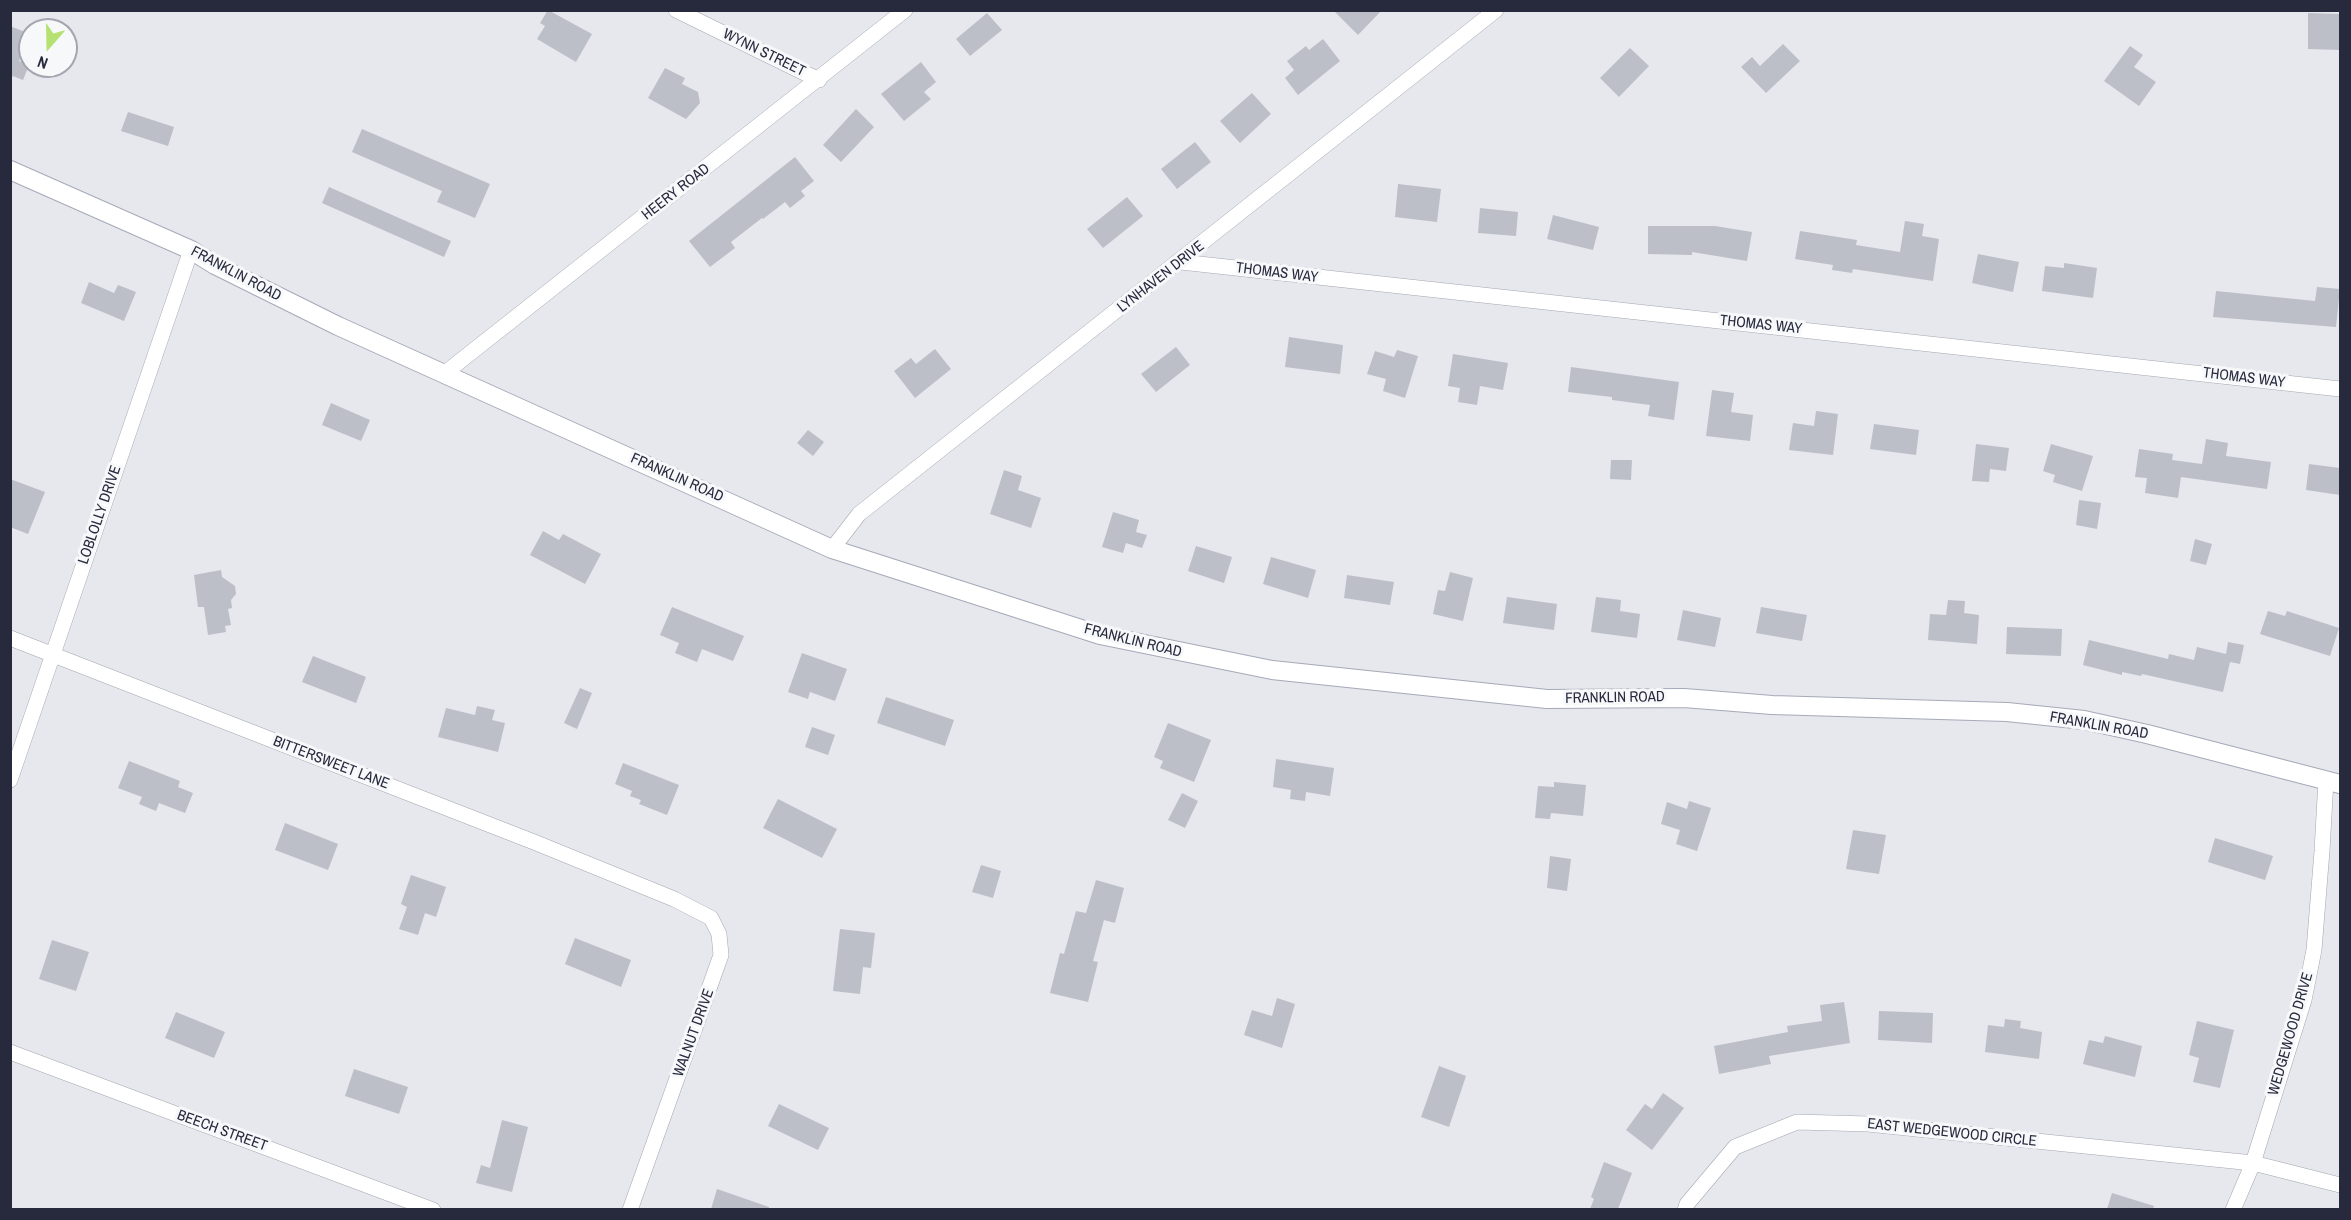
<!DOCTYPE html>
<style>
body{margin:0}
#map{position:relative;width:2351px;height:1220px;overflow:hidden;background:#e6e8ed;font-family:"Archivo Narrow",sans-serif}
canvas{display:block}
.frame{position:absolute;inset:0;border:12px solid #272a3d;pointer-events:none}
.north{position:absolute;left:18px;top:18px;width:60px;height:60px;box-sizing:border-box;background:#f6f8fa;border:2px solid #a3a6ae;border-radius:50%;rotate:200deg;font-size:16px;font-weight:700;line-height:24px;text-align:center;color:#272a3d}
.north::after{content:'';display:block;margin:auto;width:21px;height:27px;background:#b4e170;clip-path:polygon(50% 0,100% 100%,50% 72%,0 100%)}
</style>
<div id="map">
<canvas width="2351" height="1220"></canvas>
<div class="frame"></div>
<div class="north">N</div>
</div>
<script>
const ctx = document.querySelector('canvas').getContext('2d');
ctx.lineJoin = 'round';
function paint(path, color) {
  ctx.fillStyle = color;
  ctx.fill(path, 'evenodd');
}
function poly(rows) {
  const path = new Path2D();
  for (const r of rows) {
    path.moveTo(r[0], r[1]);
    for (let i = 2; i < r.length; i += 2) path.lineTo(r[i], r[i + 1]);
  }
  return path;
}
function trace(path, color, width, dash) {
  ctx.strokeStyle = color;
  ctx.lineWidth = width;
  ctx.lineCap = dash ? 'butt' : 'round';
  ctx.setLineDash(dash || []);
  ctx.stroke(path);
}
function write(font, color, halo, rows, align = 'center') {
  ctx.font = font + ' "Archivo Narrow",sans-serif';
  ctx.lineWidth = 6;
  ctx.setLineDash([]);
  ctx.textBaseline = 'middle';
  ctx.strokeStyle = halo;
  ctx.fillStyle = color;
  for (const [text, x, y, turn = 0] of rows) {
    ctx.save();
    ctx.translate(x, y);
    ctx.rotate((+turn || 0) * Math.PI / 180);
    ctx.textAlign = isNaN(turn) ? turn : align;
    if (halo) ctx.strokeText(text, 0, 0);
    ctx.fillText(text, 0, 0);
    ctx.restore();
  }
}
paint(poly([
 [548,10,592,34,576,62,537,39,545,26,540,23],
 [1333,10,1382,10,1358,35],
 [987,13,1002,30,970,56,956,39],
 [2308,13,2340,14,2340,50,2308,49],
 [10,26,30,34,19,61,29,65,23,80,13,76,10,79],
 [1323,39,1340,61,1298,95,1285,78,1294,70,1287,61,1306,46,1309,50],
 [1783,44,1800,61,1766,93,1741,67,1752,57,1760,66],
 [2130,46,2143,55,2134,67,2156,82,2139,106,2104,81],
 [1630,48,1649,66,1619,97,1600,78],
 [921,62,936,82,924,92,931,99,904,121,881,94],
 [665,68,685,78,682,84,698,92,700,103,686,119,648,98],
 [1252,93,1271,114,1240,143,1220,121],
 [856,109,874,127,841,162,823,145],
 [128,112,174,127,168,146,121,131],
 [362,129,490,184,475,218,437,202,442,191,352,152],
 [1195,142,1211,162,1177,189,1161,169],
 [795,157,814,181,801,191,805,196,790,208,785,202,763,219,762,218,731,242,735,248,710,267,689,241],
 [1398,184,1441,189,1437,222,1395,217],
 [329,187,451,241,444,257,322,203],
 [1127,197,1143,216,1103,248,1087,229],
 [1480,208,1518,212,1516,236,1478,233],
 [1553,215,1599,227,1593,250,1547,239],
 [1905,221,1924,224,1922,236,1939,239,1933,281,1853,269,1852,273,1832,270,1833,265,1795,259,1800,231,1857,240,1856,245,1900,252],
 [1648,226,1715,226,1752,232,1747,261,1692,252,1692,255,1648,254],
 [1978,254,2019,262,2013,292,1972,283],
 [2064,263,2097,268,2093,298,2042,291,2045,266,2064,268],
 [89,282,114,293,118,285,136,292,124,321,81,303],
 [2317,287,2340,289,2336,327,2213,317,2216,291,2315,301],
 [1289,337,1343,345,1340,374,1285,367],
 [1176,347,1190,365,1156,392,1141,374],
 [935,349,951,369,915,398,894,371,911,358,916,364],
 [1397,350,1418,356,1405,398,1383,391,1386,379,1367,374,1375,351,1394,357],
 [1453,354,1508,363,1503,390,1480,386,1477,405,1458,402,1460,388,1448,386],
 [1571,367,1679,382,1674,420,1648,416,1650,405,1612,400,1612,397,1568,392],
 [1712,390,1734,393,1731,412,1753,415,1750,441,1706,436],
 [331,403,370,420,361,441,322,425],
 [1816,411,1838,414,1833,455,1789,450,1793,423,1814,426],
 [1874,424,1919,430,1916,455,1870,449],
 [808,430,824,442,813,456,797,443],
 [2206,439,2228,443,2226,456,2271,462,2267,489,2181,477,2178,498,2145,493,2147,478,2135,477,2139,449,2173,454,2172,460,2202,464],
 [1976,444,2009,448,2006,471,1990,469,1989,482,1972,481],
 [2051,444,2093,456,2082,491,2053,482,2055,475,2043,471],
 [1611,460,1632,460,1631,480,1610,479],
 [2309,464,2340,468,2340,495,2306,490],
 [1004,470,1022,476,1018,490,1041,498,1031,528,990,514],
 [10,479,45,492,28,534,10,527],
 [2079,500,2101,503,2097,529,2076,525],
 [1113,512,1139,520,1136,532,1147,535,1142,548,1126,543,1123,553,1102,547],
 [543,531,559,540,563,534,601,554,585,584,530,555],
 [2195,539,2212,544,2206,565,2190,561],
 [1196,546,1232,557,1224,583,1188,571],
 [1271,557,1316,570,1308,598,1263,584],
 [221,570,222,577,235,586,236,594,231,600,232,608,228,609,231,625,225,626,226,632,208,635,204,607,198,607,194,575],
 [1450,572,1473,578,1463,621,1433,614,1438,590,1445,591],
 [1347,575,1394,582,1390,605,1344,598],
 [1507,597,1557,604,1554,630,1503,623],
 [1596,597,1621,600,1620,611,1640,614,1637,638,1591,632],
 [1948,600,1965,601,1964,613,1979,615,1977,644,1928,640,1930,614,1946,615],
 [672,607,744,636,733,661,702,649,697,662,675,653,679,643,660,635],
 [1761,607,1807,615,1802,641,1756,633],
 [1683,610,1721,618,1715,647,1677,640],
 [2268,611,2285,616,2287,611,2339,628,2330,656,2260,634],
 [2007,627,2062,629,2061,656,2006,654],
 [2089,640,2168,659,2169,654,2194,660,2197,647,2226,654,2228,642,2244,645,2240,664,2230,662,2223,692,2142,674,2141,676,2122,672,2122,675,2083,665],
 [802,653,847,669,835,701,810,692,808,699,788,692],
 [313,656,366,677,356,703,302,682],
 [580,688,592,693,577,729,564,723],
 [886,697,954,720,945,746,877,723],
 [477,706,495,710,492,720,505,723,498,752,438,737,446,708,475,715],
 [1168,723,1211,740,1194,782,1160,768,1163,761,1154,757],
 [812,727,835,735,828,755,805,747],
 [1276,759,1334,768,1330,796,1306,792,1305,801,1290,799,1291,790,1273,787],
 [129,761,180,781,178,787,193,793,185,813,159,803,156,811,139,804,142,797,118,788],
 [623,763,679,785,667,815,639,804,641,800,630,796,632,791,615,784],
 [1554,782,1586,785,1583,816,1551,813,1550,819,1535,818,1538,786,1554,787],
 [1182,793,1198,801,1185,828,1168,820],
 [778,799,837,829,822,858,763,828],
 [1689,801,1711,808,1697,851,1676,844,1680,830,1661,824,1667,802,1687,809],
 [285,823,338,844,328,870,275,850],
 [1853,830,1886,835,1879,874,1846,869],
 [2215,838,2273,856,2265,880,2208,862],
 [1550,856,1571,859,1567,891,1547,888],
 [981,865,1001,871,993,898,972,892],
 [411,875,446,887,436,917,425,913,418,935,399,929,407,907,401,904],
 [1096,880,1124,888,1115,923,1104,920,1093,961,1098,962,1088,1002,1050,993,1060,953,1064,954,1076,911,1086,913],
 [840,929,875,933,871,968,863,967,860,994,833,991],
 [575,938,631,960,621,987,565,964],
 [52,940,89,952,76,991,39,979],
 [1277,998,1295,1004,1282,1048,1244,1035,1252,1010,1272,1016],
 [1844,1002,1850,1043,1769,1056,1771,1064,1719,1074,1714,1046,1788,1032,1787,1026,1822,1021,1820,1005],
 [1879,1011,1933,1013,1932,1043,1878,1040],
 [176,1012,225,1032,214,1058,165,1038],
 [2005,1019,2021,1021,2020,1028,2042,1032,2039,1059,1985,1052,1988,1025,2004,1027],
 [2197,1021,2234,1030,2220,1088,2193,1082,2199,1058,2189,1055],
 [2105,1036,2142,1046,2135,1077,2083,1064,2089,1040,2103,1043],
 [1439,1066,1466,1076,1449,1127,1421,1117],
 [354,1069,408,1087,399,1114,345,1096],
 [1663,1093,1684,1108,1652,1150,1626,1130,1645,1104,1652,1109],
 [779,1104,829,1128,818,1150,768,1126],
 [502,1120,528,1127,512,1192,476,1183,481,1165,490,1168],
 [1604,1162,1632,1173,1618,1209,1590,1209,1594,1199,1591,1197],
 [717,1189,769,1207,769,1209,711,1209],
 [2112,1193,2154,1206,2153,1209,2107,1209]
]), '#bcbfc8');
const street = poly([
 [676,10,819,80],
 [1181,262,2340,389],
 [445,373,905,10],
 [832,549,859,514,1496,10],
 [10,638,534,842,674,899,711,918,719,934,721,955,630,1210],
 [10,780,191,250],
 [10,1052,433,1210],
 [1685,1210,1687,1204,1735,1147,1797,1122,1868,1124,2253,1163,2340,1185],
 [2233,1210,2253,1163,2304,1000,2314,950,2322,851,2326,780]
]);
const secondary = poly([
 [10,170,191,250,215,265,338,326,832,549,1100,635,1272,670,1547,699,1684,698,1772,705,2007,712,2084,720,2147,734,2340,784]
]);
trace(street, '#a5a7b1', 16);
trace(secondary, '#a6a9b8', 20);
trace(street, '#fff', 15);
trace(secondary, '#fff', 18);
write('15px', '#272a3d', '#f6f8fa', [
 ["WYNN STREET",764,53,26],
 ["HEERY ROAD",676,192,-38],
 ["THOMAS WAY",1277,273,7],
 ["FRANKLIN ROAD",236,274,28],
 ["LYNHAVEN DRIVE",1161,277,-38],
 ["THOMAS WAY",1761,325,6],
 ["THOMAS WAY",2244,378,7],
 ["FRANKLIN ROAD",677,478,24],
 ["LOBLOLLY DRIVE",100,515,-71],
 ["FRANKLIN ROAD",1133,641,14],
 ["FRANKLIN ROAD",1615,698,-1],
 ["FRANKLIN ROAD",2099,726,10],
 ["BITTERSWEET LANE",331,763,21],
 ["WALNUT DRIVE",694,1033,-70],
 ["WEDGEWOOD DRIVE",2291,1034,-74],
 ["BEECH STREET",222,1131,20],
 ["EAST WEDGEWOOD CIRCLE",1952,1133,6]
]);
</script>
